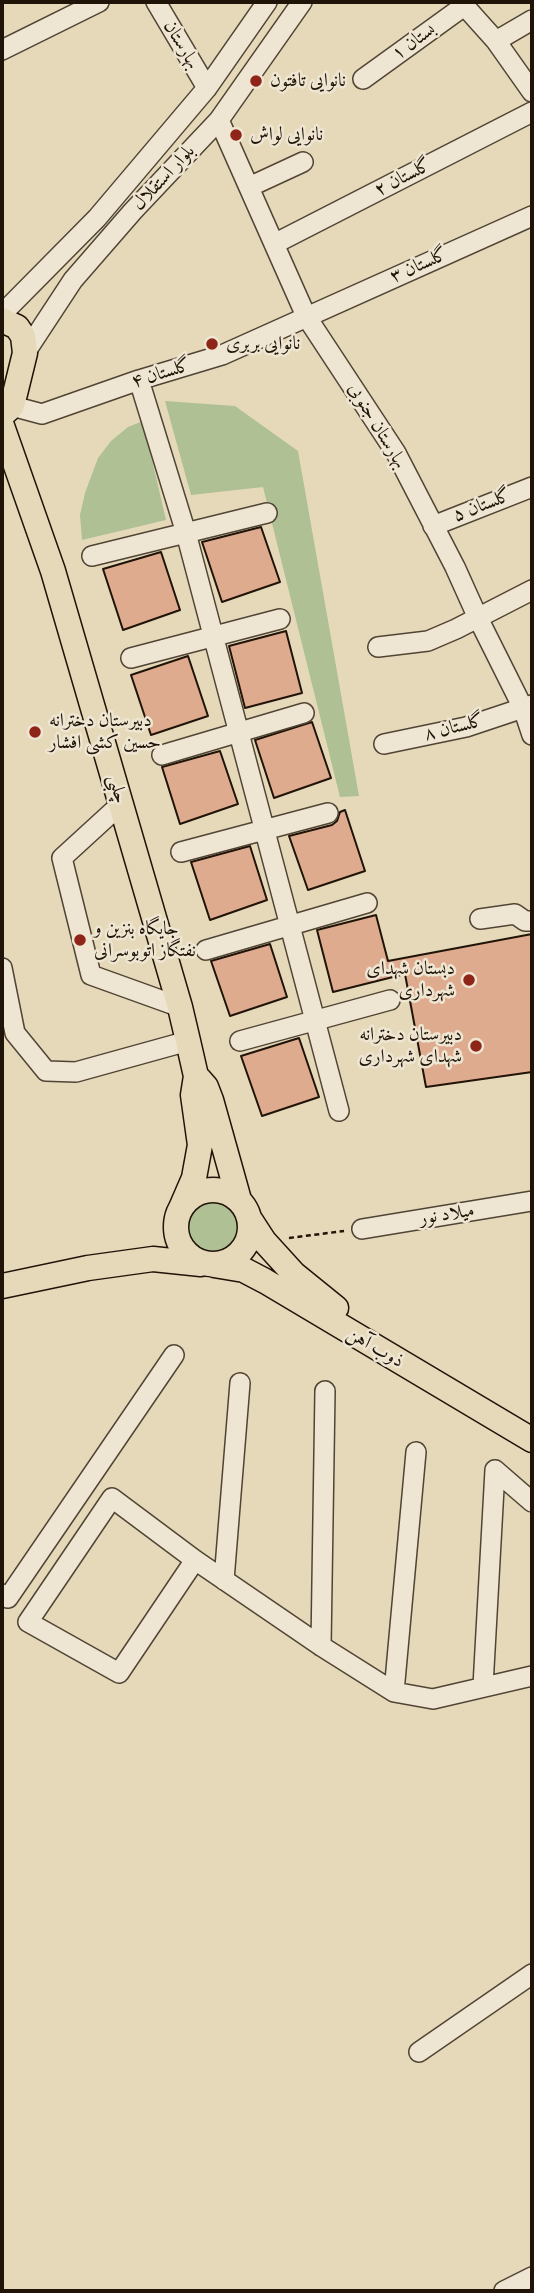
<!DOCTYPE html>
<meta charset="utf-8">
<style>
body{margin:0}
#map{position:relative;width:534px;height:2293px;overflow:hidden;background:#e5d9ba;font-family:"IM FELL French Canon",serif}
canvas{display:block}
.frame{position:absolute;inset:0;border:4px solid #201307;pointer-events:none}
</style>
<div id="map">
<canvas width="534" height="2293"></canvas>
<div class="frame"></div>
</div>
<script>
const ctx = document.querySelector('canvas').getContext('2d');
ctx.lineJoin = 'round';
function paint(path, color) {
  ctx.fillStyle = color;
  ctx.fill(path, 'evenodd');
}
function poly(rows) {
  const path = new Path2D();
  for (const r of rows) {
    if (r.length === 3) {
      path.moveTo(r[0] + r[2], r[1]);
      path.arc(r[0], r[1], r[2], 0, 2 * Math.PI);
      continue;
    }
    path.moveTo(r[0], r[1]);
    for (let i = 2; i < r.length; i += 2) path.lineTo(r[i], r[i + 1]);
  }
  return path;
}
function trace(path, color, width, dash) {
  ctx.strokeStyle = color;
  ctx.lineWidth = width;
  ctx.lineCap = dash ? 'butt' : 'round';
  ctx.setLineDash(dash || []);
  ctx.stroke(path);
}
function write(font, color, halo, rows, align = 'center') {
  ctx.font = font + ' "IM FELL French Canon",Amiri,serif';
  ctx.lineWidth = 5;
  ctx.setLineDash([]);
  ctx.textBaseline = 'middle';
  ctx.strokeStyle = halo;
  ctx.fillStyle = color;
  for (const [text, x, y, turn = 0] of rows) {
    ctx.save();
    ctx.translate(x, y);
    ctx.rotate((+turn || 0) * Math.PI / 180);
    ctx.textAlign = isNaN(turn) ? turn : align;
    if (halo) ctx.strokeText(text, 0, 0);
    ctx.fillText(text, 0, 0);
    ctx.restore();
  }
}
paint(poly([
 [165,401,235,406,298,451,359,796,340,797,263,487,191,495],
 [143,421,166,520,82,540,80,515,85,493,98,458,111,441,128,427],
 [213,1227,32]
]), '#afc094');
const building = poly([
 [261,527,280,582,222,602,202,542,261,527],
 [161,552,180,610,123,630,103,569,161,552],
 [286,631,302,693,245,708,229,646,286,631],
 [188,656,208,716,151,735,131,675,188,656],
 [312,722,331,778,274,798,255,740,312,722],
 [220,751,238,804,180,824,162,767,220,751],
 [345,810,365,871,308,890,289,836,332,825,337,821,340,812,345,810],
 [250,846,267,900,210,920,191,862,250,846],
 [376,915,388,961,532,934,532,1072,426,1087,405,974,333,992,317,930,376,915],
 [270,944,287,997,230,1016,211,961,270,944],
 [299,1038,319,1097,262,1116,241,1056,299,1038]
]);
paint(building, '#deab8f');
trace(building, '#201307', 2);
const minor = poly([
 [156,2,207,88],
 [461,2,496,41,532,92],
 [496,41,532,20],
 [2,50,99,2],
 [363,79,464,6],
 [219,120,306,316,396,453,455,567,478,618,523,708,532,735],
 [249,187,303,162],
 [274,244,532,112],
 [2,314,97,218,207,88,267,2],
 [25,353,73,280,133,211,219,120,302,2],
 [139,380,186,533,339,1111],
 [12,406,42,414,139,380,222,355,532,216],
 [433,526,532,487],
 [92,556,267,513],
 [378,647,428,641,456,629,532,590],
 [131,658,280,619],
 [384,744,466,727,532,705],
 [162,755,304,713],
 [121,804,62,858,91,975,180,1007],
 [181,852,328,813],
 [480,919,515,914,525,921,532,921],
 [206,950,367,903],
 [2,968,15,1033,46,1071,76,1072,188,1041],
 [240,1041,390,1000],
 [362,1229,532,1201],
 [495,1470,532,1502],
 [195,1560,119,1673,28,1622,112,1498,195,1560,321,1646,394,1692,433,1699,532,1676],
 [224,1580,240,1383],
 [2,1594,8,1598,174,1355],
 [321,1646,325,1391],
 [483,1686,495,1470],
 [394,1692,416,1452],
 [419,2052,532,1974],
 [504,2291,532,2277]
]);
const major = poly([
 [2,320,17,327,23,336,25,353,12,406,2,415],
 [2,426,53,571,180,1007,188,1041,196,1076,193,1095,200,1145,194,1178,181,1208],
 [199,1079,206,1087,211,1100,239,1200],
 [213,1227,37],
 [251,1221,264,1241,294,1274,336,1308],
 [214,1265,244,1270,265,1281,532,1440],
 [2,1286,88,1268,153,1259,201,1264]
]);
trace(minor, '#514434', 22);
trace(major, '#201307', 27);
trace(poly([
 [289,1238,344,1231]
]), '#201307', 2.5, [5, 3.5]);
trace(minor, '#eee6d2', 19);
trace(major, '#e5d9ba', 24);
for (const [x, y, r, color] of [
 [256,81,7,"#8f2418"],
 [236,135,7,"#8f2418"],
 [212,344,7,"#8f2418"],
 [35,732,7,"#8f2418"],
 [80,940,7,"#8f2418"],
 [469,980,7,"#8f2418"],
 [476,1046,7,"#8f2418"]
]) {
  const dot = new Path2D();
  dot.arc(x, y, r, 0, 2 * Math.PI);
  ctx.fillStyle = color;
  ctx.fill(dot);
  trace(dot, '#eee6d2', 2.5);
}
write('19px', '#201307', '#eee6d2', [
 ["بستان ۱",414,42,-36],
 ["بهارستان",181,45,59],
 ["بلوار استقلال",164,178,-47],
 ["گلستان ۲",403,178,-27],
 ["گلستان ۳",419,266,-24],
 ["گلستان ۴",161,374,-17],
 ["بهارستان جنوبی",377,426,59],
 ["گلستان ۵",482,506,-21],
 ["گلستان ۸",454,728,-14],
 ["چلبی",117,789,74],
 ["میلاد نور",447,1215,-9],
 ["ذوب آهن",375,1348,30]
]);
write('19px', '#201307', '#eee6d2', [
 ["نانوایی تافتون",270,81],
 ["نانوایی لواش",250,135],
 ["نانوایی بربری",226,344],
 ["دبیرستان دخترانه",49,721],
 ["حسین کشی افشار",49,743],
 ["جایگاه بنزین و",94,929],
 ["نفتگاز اتوبوسرانی",94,951],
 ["دبستان شهدای",455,969,"right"],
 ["شهرداری",455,991,"right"],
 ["دبیرستان دخترانه",462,1035,"right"],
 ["شهدای شهرداری",462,1057,"right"]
], 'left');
</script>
